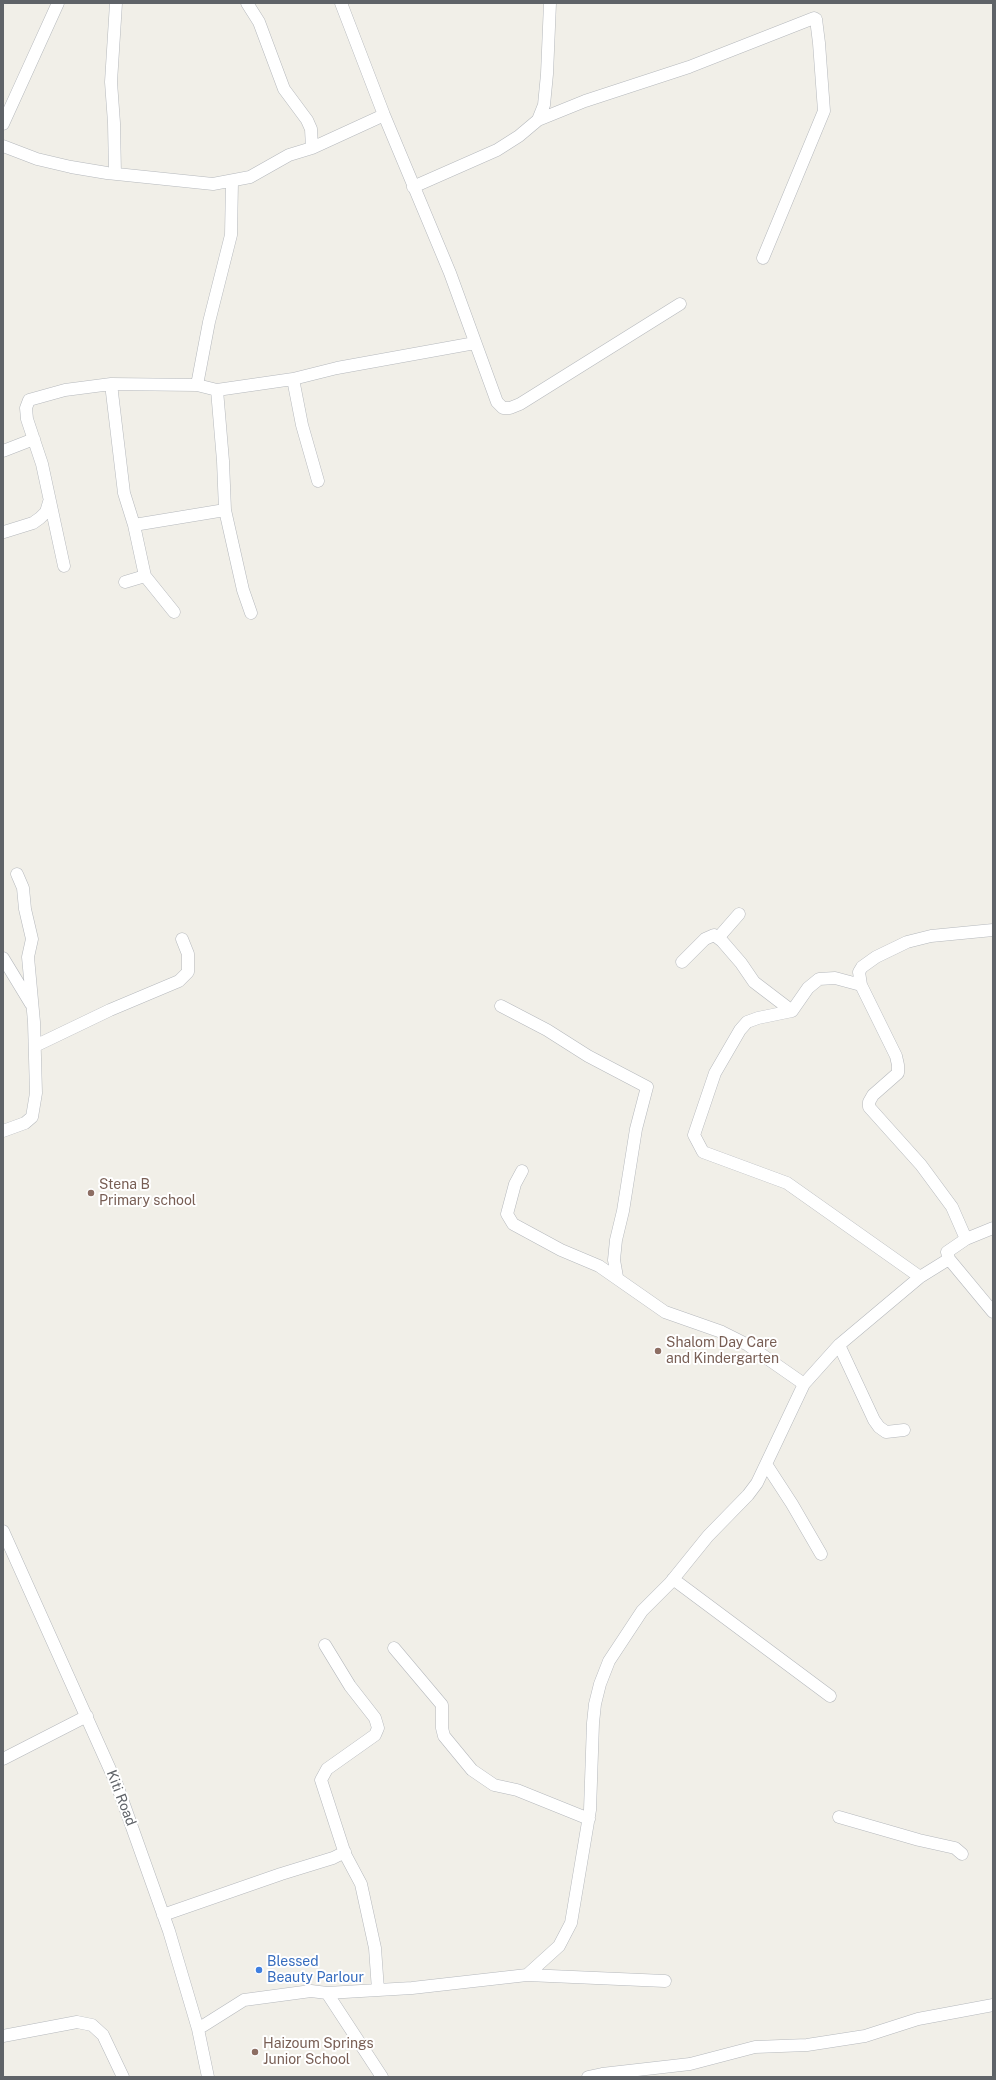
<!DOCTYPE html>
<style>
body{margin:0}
#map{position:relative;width:996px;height:2080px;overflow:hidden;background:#f1efe8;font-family:"Public Sans",sans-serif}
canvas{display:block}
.frame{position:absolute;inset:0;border:4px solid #5f6368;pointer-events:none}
</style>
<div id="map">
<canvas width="996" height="2080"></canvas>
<div class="frame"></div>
</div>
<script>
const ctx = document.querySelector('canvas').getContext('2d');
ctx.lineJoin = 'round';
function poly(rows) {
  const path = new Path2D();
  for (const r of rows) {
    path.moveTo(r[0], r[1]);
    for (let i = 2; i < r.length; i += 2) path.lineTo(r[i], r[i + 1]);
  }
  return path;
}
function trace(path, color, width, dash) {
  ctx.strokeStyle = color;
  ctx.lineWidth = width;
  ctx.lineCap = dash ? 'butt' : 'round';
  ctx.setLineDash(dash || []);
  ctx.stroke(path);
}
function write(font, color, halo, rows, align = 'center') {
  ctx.font = font + ' "Public Sans",sans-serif';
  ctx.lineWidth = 4;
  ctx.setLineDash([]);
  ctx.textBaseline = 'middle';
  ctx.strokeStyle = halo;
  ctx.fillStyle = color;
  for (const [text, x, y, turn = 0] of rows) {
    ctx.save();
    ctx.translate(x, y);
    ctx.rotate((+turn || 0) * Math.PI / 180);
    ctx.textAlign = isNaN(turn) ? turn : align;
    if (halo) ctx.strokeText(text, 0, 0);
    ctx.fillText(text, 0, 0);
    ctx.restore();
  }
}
const minor = poly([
 [247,3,259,22,284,89,307,120,311,129,312,148],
 [341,3,384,115,450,273,497,402,503,408,510,408,520,404,680,304],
 [538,120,585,101,689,67,814,18,816,19,819,43,824,111,763,258],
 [3,124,58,3],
 [3,146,37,159,71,167,107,173,213,184,250,177,289,155,312,148,384,115],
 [115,174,114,123,111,82,116,3],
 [232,182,231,235,209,322,197,385,217,390,223,461,225,510,243,590,251,613],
 [413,187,497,150,519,136,538,120,544,105,547,74,550,3],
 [293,379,302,425,318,481],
 [111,384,124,493,134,525,225,510],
 [217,390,293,379,337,368,475,343],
 [3,451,34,439],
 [4,532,33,523,40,518,46,512,49,502],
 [64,566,42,464,27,419,26,408,29,400,65,390,111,384,197,385],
 [145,576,174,612],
 [125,582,145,576,134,525],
 [718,938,739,914],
 [3,958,31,1004],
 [682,962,705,939,714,935,722,941,741,963,754,982,792,1011],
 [861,985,835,978,819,979,808,988,792,1011,758,1018,747,1022,740,1030,715,1073,694,1135,703,1152,787,1183,920,1277],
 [501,1006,547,1030,588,1056,647,1087,636,1129,623,1211,616,1240,614,1260,617,1277],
 [35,1046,110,1010,179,981,188,972,188,954,182,939],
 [3,1131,25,1123,32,1117,36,1093,34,1022,28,957,32,939,25,909,23,888,17,874],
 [522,1171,515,1184,507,1214,513,1224,561,1250,599,1266,665,1312,722,1332,748,1345,804,1384],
 [993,1228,966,1239,947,1252,949,1259,993,1312],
 [966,1239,952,1207,921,1165,869,1107,869,1102,873,1095,898,1073,898,1065,896,1056,861,985,859,972,862,967,876,957,907,942,931,936,993,930],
 [839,1345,874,1420,879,1427,886,1432,904,1430],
 [766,1464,792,1504,821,1554],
 [3,1531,117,1785,169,1931,198,2029,208,2077],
 [673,1579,830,1696],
 [325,1645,350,1686,375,1718,378,1728,375,1735,327,1769,321,1780,345,1854,361,1884,375,1948,378,1990],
 [394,1648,442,1705,442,1728,444,1736,472,1770,494,1785,517,1790,589,1819],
 [3,1759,87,1716],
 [839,1817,919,1840,955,1848,962,1854],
 [163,1915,281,1874,333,1858,345,1852],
 [527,1975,559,1946,571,1923,590,1810,593,1723,595,1704,600,1684,609,1661,642,1611,670,1583,708,1536,748,1495,757,1483,804,1384,839,1345,920,1277,949,1259],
 [327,1993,382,2077],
 [198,2029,244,2000,311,1991,327,1993,412,1988,527,1975,665,1981],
 [3,2036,77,2022,92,2025,103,2035,123,2077],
 [588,2077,602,2074,690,2064,755,2047,807,2045,865,2036,918,2019,993,2005]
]);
trace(minor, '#b5b8bc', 13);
trace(minor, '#fff', 12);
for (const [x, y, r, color] of [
 [91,1193,4,"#8d6e63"],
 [658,1351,4,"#8d6e63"],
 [259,1970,4,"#3f7fe0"],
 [255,2052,4,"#8d6e63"]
]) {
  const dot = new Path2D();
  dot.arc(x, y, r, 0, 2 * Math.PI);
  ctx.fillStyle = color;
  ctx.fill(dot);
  trace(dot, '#fff', 1.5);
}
write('14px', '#785e54', '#fff', [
 ["Stena B",99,1185],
 ["Primary school",99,1201],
 ["Shalom Day Care",666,1343],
 ["and Kindergarten",666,1359],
 ["Haizoum Springs",263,2044],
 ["Junior School",263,2060]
], 'left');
write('14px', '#5f6368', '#fff', [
 ["Kiti Road",121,1798,69]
]);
write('14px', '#366cbe', '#fff', [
 ["Blessed",267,1962],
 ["Beauty Parlour",267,1978]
], 'left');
</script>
